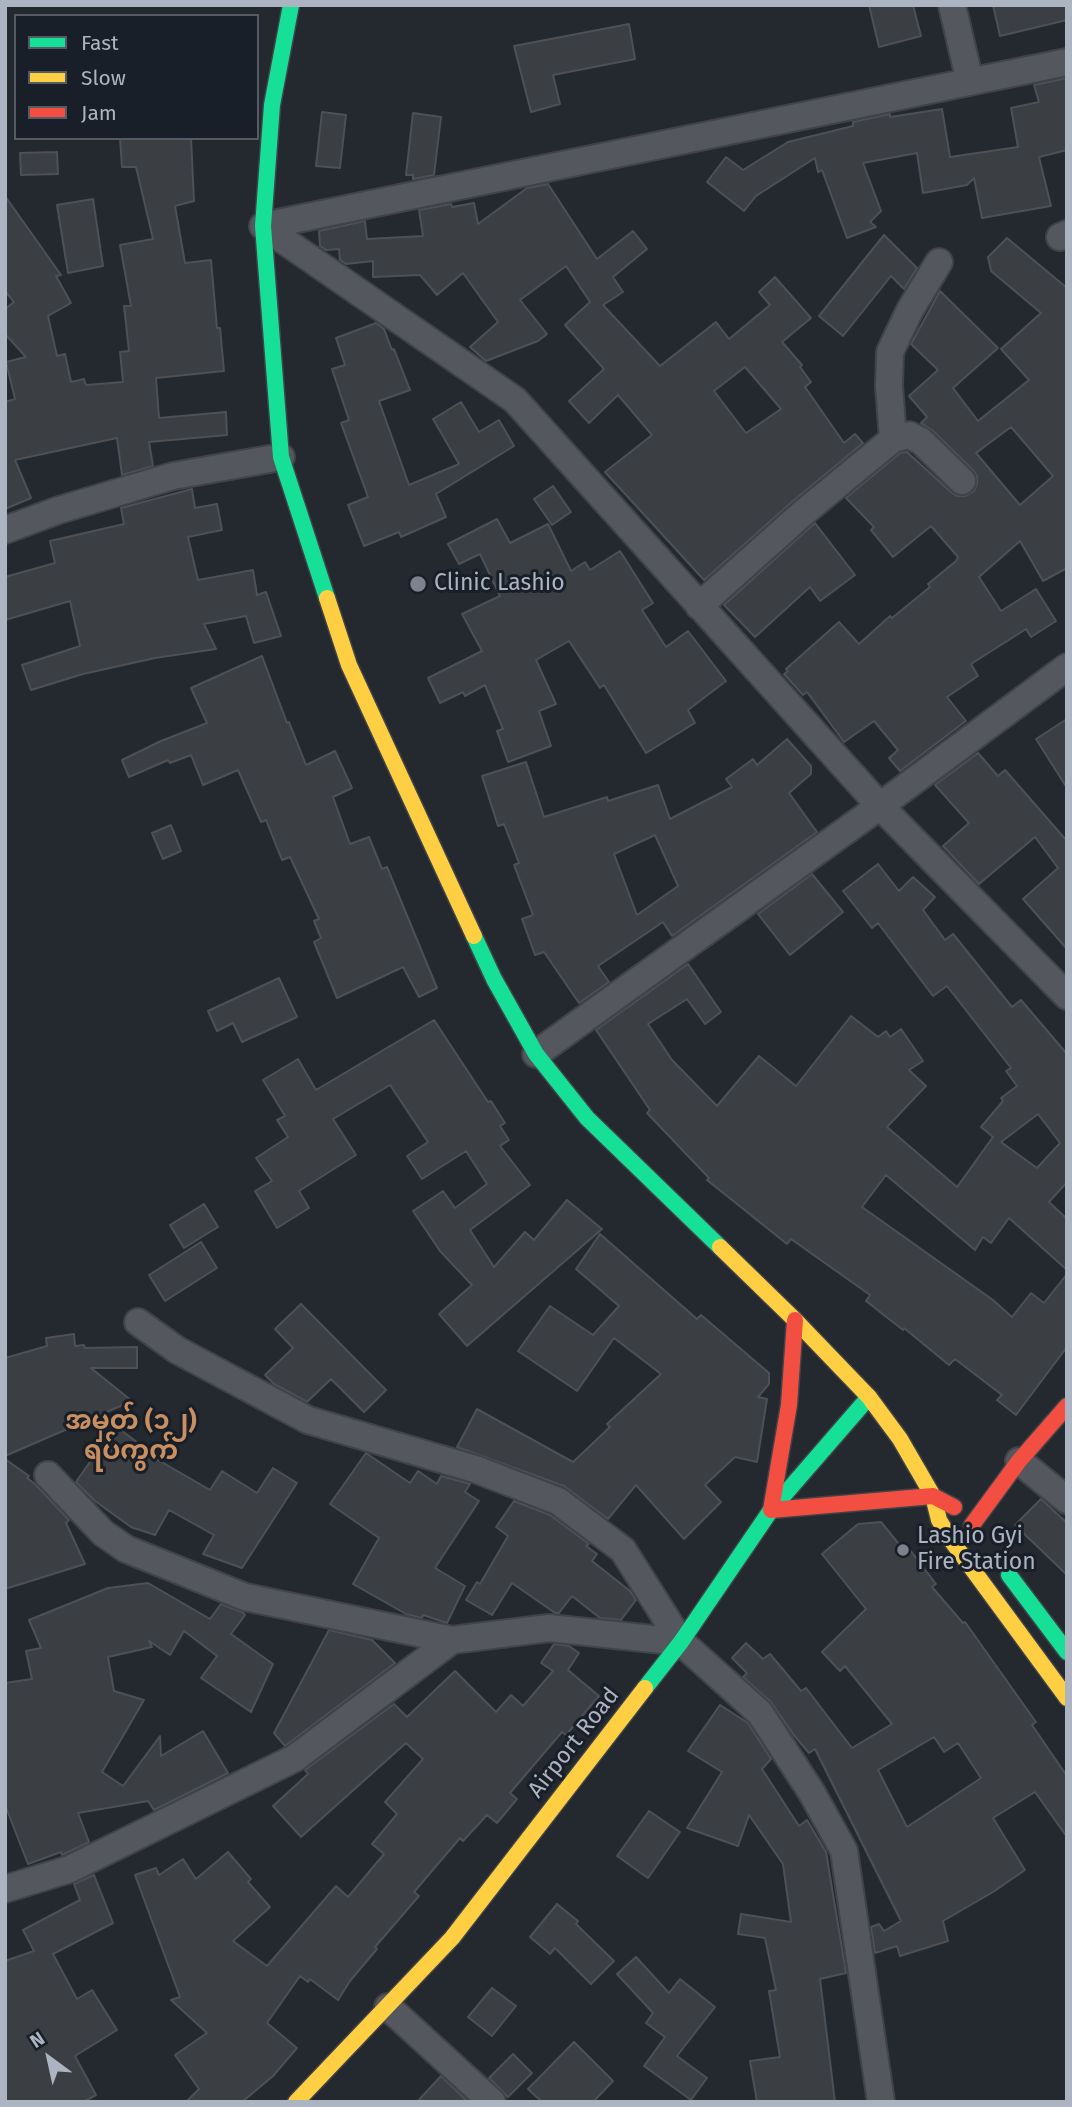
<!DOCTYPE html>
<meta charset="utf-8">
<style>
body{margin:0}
#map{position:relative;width:1072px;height:2107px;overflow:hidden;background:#24292f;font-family:"Fira Sans",sans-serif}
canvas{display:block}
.frame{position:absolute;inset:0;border:7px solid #adb4c1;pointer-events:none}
.legend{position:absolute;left:14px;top:14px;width:245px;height:126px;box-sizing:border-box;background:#191f28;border:2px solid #545b65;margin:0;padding:9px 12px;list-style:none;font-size:21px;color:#adb4c1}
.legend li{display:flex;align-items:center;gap:14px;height:35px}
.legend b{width:35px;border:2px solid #545b65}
.north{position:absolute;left:14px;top:2023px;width:70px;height:70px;-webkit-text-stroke:5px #191f28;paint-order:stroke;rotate:327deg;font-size:19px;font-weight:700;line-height:28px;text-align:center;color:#adb4c1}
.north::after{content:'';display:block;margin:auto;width:24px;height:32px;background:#adb4c1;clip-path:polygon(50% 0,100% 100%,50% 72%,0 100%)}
</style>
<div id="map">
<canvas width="1072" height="2107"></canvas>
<div class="frame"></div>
<ul class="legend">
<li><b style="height:9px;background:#16e098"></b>Fast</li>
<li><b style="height:9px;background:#ffcf43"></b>Slow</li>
<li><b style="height:9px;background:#f24e42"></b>Jam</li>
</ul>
<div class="north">N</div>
</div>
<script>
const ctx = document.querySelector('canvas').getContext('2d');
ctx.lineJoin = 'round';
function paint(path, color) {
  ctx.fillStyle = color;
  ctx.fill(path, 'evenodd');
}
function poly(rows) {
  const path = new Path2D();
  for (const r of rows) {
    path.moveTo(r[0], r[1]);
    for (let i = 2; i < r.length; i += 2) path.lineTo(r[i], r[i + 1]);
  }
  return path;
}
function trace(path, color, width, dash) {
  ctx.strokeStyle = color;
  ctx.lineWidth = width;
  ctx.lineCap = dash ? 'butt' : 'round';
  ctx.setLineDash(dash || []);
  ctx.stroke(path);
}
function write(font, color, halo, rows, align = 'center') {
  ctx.font = font + ' "Fira Sans","Noto Sans Myanmar",sans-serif';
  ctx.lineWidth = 6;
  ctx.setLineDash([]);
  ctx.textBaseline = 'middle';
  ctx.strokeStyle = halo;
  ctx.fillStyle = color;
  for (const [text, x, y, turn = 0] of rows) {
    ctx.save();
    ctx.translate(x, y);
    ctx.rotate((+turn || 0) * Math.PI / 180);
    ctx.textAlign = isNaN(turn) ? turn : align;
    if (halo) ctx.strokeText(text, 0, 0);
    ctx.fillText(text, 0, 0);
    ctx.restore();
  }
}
const building = poly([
 [869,5,913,5,921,36,879,47,869,5],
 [993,5,1067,5,1067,20,1000,36,993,5],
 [629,24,635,59,553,75,560,104,531,112,514,46,629,24],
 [1067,78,1067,150,1039,157,1051,206,982,218,974,178,967,185,923,193,917,153,863,163,881,211,870,222,876,227,847,238,822,170,818,172,815,158,756,196,744,211,707,182,726,157,743,170,788,142,853,126,853,122,890,114,890,117,942,109,950,157,1018,147,1011,108,1039,102,1034,85,1067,78],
 [322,112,346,115,340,168,316,166,322,112],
 [413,113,441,117,434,175,413,179,413,175,406,175,413,113],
 [120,138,191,138,194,201,175,206,185,263,211,260,217,328,220,328,224,371,156,378,159,418,226,412,227,435,149,442,153,466,122,475,117,438,15,460,31,498,5,509,5,402,15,399,6,362,26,357,5,334,5,309,14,302,5,291,5,196,61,275,56,276,71,303,48,316,57,356,65,354,71,382,84,379,86,385,123,382,120,352,129,351,124,306,131,306,120,245,153,239,136,167,122,167,120,138],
 [57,152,58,174,21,175,20,153,57,152],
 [548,184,597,259,633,231,647,249,613,277,623,292,603,305,660,366,716,322,729,339,770,305,759,292,775,277,811,318,782,342,802,365,800,367,811,382,805,387,844,443,855,434,863,443,793,501,704,580,605,472,652,435,618,395,589,423,569,401,604,369,565,325,590,302,566,266,520,300,547,334,538,341,486,361,470,347,498,322,463,273,437,295,420,275,373,277,373,261,346,264,340,260,339,249,326,250,320,246,319,231,365,221,367,239,423,236,419,210,451,204,452,207,474,203,478,224,527,188,548,184],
 [745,367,781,409,746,433,714,391,745,367],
 [93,199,103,266,68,273,57,205,93,199],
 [884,235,917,268,904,289,891,276,843,336,819,316,884,235],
 [1007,238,1067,288,1067,568,1043,581,1020,541,979,577,1001,611,1036,589,1056,621,1031,637,1026,629,971,664,978,676,947,697,966,721,900,771,889,758,898,750,874,721,844,742,807,692,803,695,784,674,788,671,786,669,839,622,859,644,890,616,892,618,930,587,928,584,956,561,958,557,931,526,893,557,871,530,874,527,846,498,900,453,907,452,952,493,957,496,966,496,974,491,977,484,977,476,973,470,932,430,921,423,927,417,909,396,938,370,911,344,940,291,998,348,953,388,978,421,1029,380,1001,349,1041,313,991,271,988,257,1007,238],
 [1011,427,1053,476,1020,505,976,453,1011,427],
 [376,323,384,329,392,350,394,349,410,390,379,401,409,485,459,464,433,419,461,402,479,432,499,420,514,446,436,494,446,517,401,537,399,532,364,546,348,505,368,497,341,423,349,420,332,369,345,365,336,338,376,323],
 [553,486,571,512,552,525,534,499,553,486],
 [192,489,195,508,217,504,222,530,188,537,198,580,253,570,257,595,266,592,281,636,254,643,246,616,204,624,216,649,155,658,83,674,31,690,22,665,80,646,70,601,5,620,5,577,55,563,50,541,124,524,121,508,192,489],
 [497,519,510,543,548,524,571,571,585,562,590,570,620,551,653,603,642,610,666,647,688,631,726,681,688,710,695,723,646,753,604,685,600,688,569,641,536,660,556,704,539,711,551,746,508,762,497,731,503,729,485,685,465,696,463,692,440,703,428,678,482,651,462,614,500,596,480,554,459,564,448,544,497,519],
 [815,523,855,575,820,601,810,587,755,637,724,605,815,523],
 [262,656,287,723,289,722,306,765,335,751,352,788,333,797,350,844,369,837,382,869,387,867,437,988,419,997,403,967,337,998,314,942,321,938,314,921,319,919,290,857,282,860,266,820,261,822,238,770,203,785,191,755,170,763,168,760,129,777,122,760,161,741,207,723,191,688,262,656],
 [1067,719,1067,788,1036,739,1067,719],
 [787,739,811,766,811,774,789,793,817,832,672,936,663,922,598,966,609,982,579,1003,544,952,535,955,522,919,533,915,514,865,519,863,504,824,498,826,482,776,526,762,544,817,607,797,608,801,658,785,670,819,732,787,726,779,753,759,757,765,787,739],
 [655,835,678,886,637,915,614,854,655,835],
 [978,753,998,776,1005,770,1067,841,1067,949,1023,899,1058,868,1035,837,979,884,943,846,969,823,935,785,978,753],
 [171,825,181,851,163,859,152,833,171,825],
 [878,864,899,891,913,877,935,897,923,910,945,940,953,934,1012,1007,1021,1000,1067,1054,1067,1182,1049,1202,1067,1219,1067,1270,1009,1218,991,1243,983,1237,975,1250,886,1175,862,1207,993,1300,1012,1317,1031,1293,1044,1303,1067,1274,1067,1347,1016,1415,997,1400,1002,1395,955,1359,949,1365,904,1328,903,1330,866,1301,870,1295,791,1239,787,1244,707,1180,709,1178,647,1113,650,1110,596,1030,688,964,721,1012,705,1024,687,999,648,1024,672,1060,717,1106,759,1056,796,1086,851,1016,878,1037,886,1031,890,1037,901,1029,923,1061,909,1070,926,1086,887,1127,957,1187,993,1137,981,1127,1003,1101,1001,1098,1017,1086,1006,1071,1011,1068,947,986,933,996,878,923,872,928,843,891,878,864],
 [1038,1114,1060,1143,1037,1168,1001,1142,1038,1114],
 [812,874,843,912,790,955,758,914,812,874],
 [279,978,297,1017,242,1042,233,1023,217,1031,208,1011,279,978],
 [434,1020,488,1102,491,1101,505,1123,500,1126,509,1140,500,1146,530,1185,470,1230,494,1267,525,1232,534,1240,567,1200,602,1229,467,1346,439,1314,472,1285,440,1251,413,1211,443,1191,455,1208,487,1184,466,1151,422,1179,407,1156,428,1142,390,1085,333,1119,356,1155,299,1191,309,1208,277,1228,255,1191,272,1181,256,1158,288,1137,277,1120,285,1116,263,1080,298,1059,316,1090,434,1020],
 [204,1204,218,1227,184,1248,170,1225,204,1204],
 [600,1234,697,1319,701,1315,769,1373,769,1384,758,1397,767,1399,757,1462,735,1457,705,1485,721,1502,684,1539,636,1485,608,1519,564,1486,457,1447,477,1409,573,1462,610,1427,607,1424,661,1374,614,1338,577,1391,518,1351,550,1306,593,1335,619,1306,576,1269,600,1234],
 [201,1242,217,1268,165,1301,149,1275,201,1242],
 [301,1304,386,1390,364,1412,331,1379,307,1402,274,1384,265,1375,293,1348,275,1329,301,1304],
 [74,1334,75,1346,84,1345,85,1348,137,1347,137,1368,91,1368,132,1401,5,1456,5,1358,47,1346,46,1338,74,1334],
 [115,1426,155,1455,153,1457,210,1490,222,1471,257,1493,273,1468,297,1483,242,1568,203,1554,214,1535,169,1510,155,1535,131,1527,95,1501,76,1482,115,1426],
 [366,1453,410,1483,418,1471,437,1484,441,1476,470,1484,465,1492,479,1501,435,1568,465,1586,447,1623,423,1615,422,1618,406,1614,353,1584,379,1538,330,1504,366,1453],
 [5,1459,29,1476,27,1478,35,1484,69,1520,66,1523,85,1564,5,1589,5,1459],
 [1041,1499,1067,1523,1067,1575,1015,1525,1041,1499],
 [514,1501,550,1515,589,1544,586,1546,597,1554,592,1561,630,1591,636,1600,621,1620,600,1618,572,1596,559,1613,555,1613,512,1583,492,1615,466,1600,477,1582,480,1584,508,1536,496,1527,514,1501],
 [881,1522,903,1549,907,1546,936,1584,932,1587,963,1623,965,1622,1036,1722,1032,1725,1067,1776,1067,1837,1035,1792,993,1818,1025,1870,993,1892,943,1921,948,1941,900,1956,897,1946,875,1953,871,1927,879,1924,884,1931,901,1921,815,1749,809,1753,793,1734,771,1702,743,1677,747,1673,732,1658,746,1643,763,1659,770,1654,801,1691,806,1688,852,1748,892,1724,845,1666,840,1671,822,1652,866,1609,822,1554,858,1524,881,1522],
 [934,1737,944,1752,958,1743,981,1778,907,1827,878,1770,934,1737],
 [148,1583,210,1619,221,1604,242,1612,245,1615,231,1634,273,1664,251,1712,201,1678,217,1656,184,1631,170,1655,149,1641,152,1647,108,1657,114,1691,144,1700,102,1772,123,1786,160,1736,161,1756,203,1731,228,1773,154,1810,148,1801,78,1813,89,1842,64,1854,62,1855,61,1852,28,1864,5,1805,5,1683,32,1679,26,1651,41,1648,29,1620,108,1588,148,1583],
 [329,1630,372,1640,395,1663,285,1746,274,1733,329,1630],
 [554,1644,569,1646,579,1653,568,1670,599,1696,566,1735,562,1732,510,1793,517,1799,497,1823,487,1815,463,1841,460,1838,414,1892,419,1896,375,1947,377,1949,350,1981,338,2000,310,1979,308,1982,300,1976,267,2023,297,2048,273,2076,242,2102,186,2102,199,2089,175,2055,207,2033,171,2000,180,1997,135,1875,156,1868,159,1875,183,1859,196,1879,228,1852,251,1879,248,1882,270,1907,233,1941,267,1966,336,1886,348,1897,384,1854,372,1844,397,1814,385,1802,423,1759,406,1743,301,1837,273,1806,308,1774,305,1770,394,1704,407,1717,455,1671,496,1712,511,1695,523,1706,553,1671,541,1663,554,1644],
 [720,1705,748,1723,771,1759,762,1769,799,1826,807,1820,826,1852,846,1973,820,1979,835,2102,757,2102,750,2061,780,2057,769,1991,776,1990,765,1938,738,1934,741,1914,791,1922,783,1864,749,1815,738,1846,687,1828,722,1772,688,1751,720,1705],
 [649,1811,680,1832,648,1878,617,1856,649,1811],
 [94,1875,113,1923,53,1954,77,1999,92,1990,117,2030,75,2056,96,2095,83,2102,5,2102,5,1961,34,1951,23,1930,80,1900,74,1884,94,1875],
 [557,1904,578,1921,576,1924,614,1961,591,1984,555,1948,550,1954,530,1937,557,1904],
 [636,1957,669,1993,680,1979,715,2007,677,2056,707,2078,691,2100,644,2066,665,2037,646,2023,653,2013,617,1974,636,1957],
 [492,1988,516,2006,492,2036,468,2017,492,1988],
 [574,2042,613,2081,593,2102,542,2102,528,2089,574,2042],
 [513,2054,532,2073,508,2097,489,2078,513,2054],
 [441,2076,468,2102,417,2102,441,2076]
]);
paint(building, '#3b3f44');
trace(building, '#4c5057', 2);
const street = poly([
 [952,5,970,82],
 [1067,62,263,226,515,400,880,806,1067,996],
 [1060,237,1067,234],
 [893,439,889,386,890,352,910,310,939,262],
 [5,530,59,510,173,476,281,457],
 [699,606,803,513,893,439,909,435,921,441,962,481],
 [536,1054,880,806,1067,667],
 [138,1322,177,1350,308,1420,475,1469,558,1501,623,1550,681,1642],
 [1019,1461,1067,1500],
 [48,1475,103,1533,126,1549,245,1597,452,1640,549,1628,681,1642,760,1713,812,1793,844,1851,881,2102],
 [5,1889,70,1869,295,1758,452,1640],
 [388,2007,492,2102]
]);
const fast = poly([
 [291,5,272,105,263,226,281,457,327,598],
 [474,936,494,979,536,1054,587,1118,720,1247],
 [1009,1575,1067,1652],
 [645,1688,681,1642,771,1510,869,1397]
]);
const slow = poly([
 [327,598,349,665,474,936],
 [720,1247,795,1320,869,1397,900,1439,933,1496,939,1520,951,1540,1067,1698],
 [296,2102,452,1938,645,1688]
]);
const jam = poly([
 [795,1320,789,1405,771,1510,933,1496,954,1507],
 [972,1525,1019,1461,1067,1406]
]);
trace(street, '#404348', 30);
trace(fast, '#404348', 19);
trace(slow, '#404348', 19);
trace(jam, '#404348', 19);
trace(street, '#54575d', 26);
trace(fast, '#16e098', 16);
trace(slow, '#ffcf43', 16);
trace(jam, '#f24e42', 16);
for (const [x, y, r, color] of [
 [418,584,9,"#7d838e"],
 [903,1550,7,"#7d838e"]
]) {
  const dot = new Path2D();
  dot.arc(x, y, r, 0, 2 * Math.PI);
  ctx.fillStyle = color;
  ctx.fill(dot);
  trace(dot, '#191f28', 2.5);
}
write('23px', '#adb4c1', '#191f28', [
 ["Clinic Lashio",434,584],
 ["Lashio Gyi",917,1537],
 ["Fire Station",917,1563]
], 'left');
write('23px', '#adb4c1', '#191f28', [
 ["Airport Road",574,1743,-52]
]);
write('bold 26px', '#c98f60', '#191f28', [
 ["အမှတ် (၁၂)",131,1422],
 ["ရပ်ကွက်",131,1452]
]);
</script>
